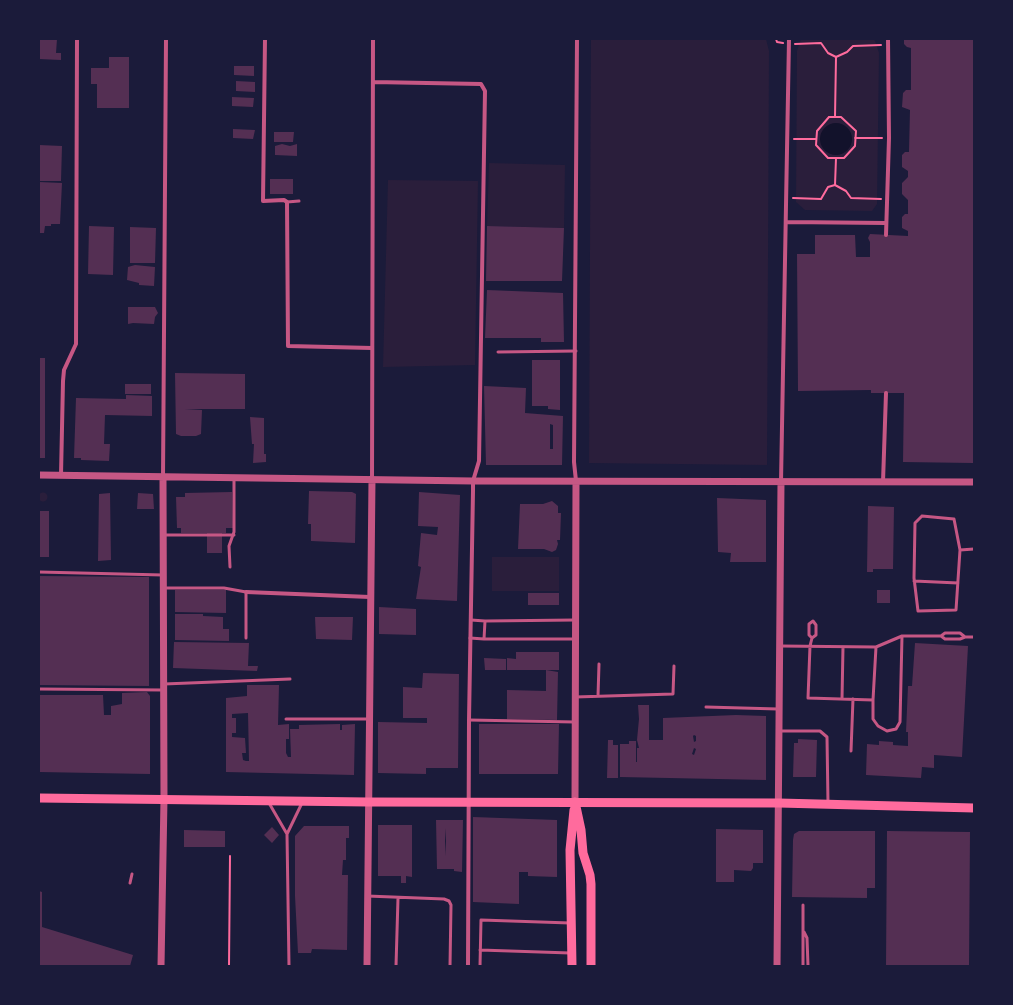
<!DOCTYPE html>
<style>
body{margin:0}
#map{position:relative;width:1013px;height:1005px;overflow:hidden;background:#1b1b3a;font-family:Helvetica,sans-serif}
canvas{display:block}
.frame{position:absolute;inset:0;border:40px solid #1b1b3a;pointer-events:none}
</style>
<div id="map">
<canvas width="1013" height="1005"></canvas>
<div class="frame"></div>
</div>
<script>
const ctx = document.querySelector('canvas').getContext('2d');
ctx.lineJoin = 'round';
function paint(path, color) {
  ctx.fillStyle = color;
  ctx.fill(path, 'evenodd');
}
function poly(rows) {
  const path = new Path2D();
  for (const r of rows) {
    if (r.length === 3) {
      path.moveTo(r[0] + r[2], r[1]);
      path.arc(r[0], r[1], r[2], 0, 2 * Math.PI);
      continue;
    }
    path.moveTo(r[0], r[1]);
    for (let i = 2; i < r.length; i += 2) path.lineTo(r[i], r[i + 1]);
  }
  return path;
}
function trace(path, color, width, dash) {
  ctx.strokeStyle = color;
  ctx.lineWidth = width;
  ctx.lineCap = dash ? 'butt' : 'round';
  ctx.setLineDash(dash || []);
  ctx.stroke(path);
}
paint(poly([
 [591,39,766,39,769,51,767,465,589,463],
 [801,39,873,39,875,41,879,53,877,204,872,211,805,210,796,202,797,51],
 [489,163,565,165,564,228,487,226],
 [388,180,478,181,475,365,383,367],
 [43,497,4.5],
 [492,557,559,557,559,591,492,591]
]), '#2a1e3b');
paint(poly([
 [836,139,16]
]), '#12122b');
paint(poly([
 [39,39,57,39,56,53,61,53,61,60,39,59],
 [904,39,974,39,973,463,903,462,904,393,871,393,871,390,798,391,797,254,815,254,815,235,855,235,856,257,870,257,870,242,868,238,870,234,908,236,908,231,902,228,902,217,905,214,908,214,908,200,902,194,902,183,908,177,908,171,902,167,902,155,905,152,909,152,910,110,902,107,903,93,906,90,911,90,911,48,907,47,904,44],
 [109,57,129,57,129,108,97,108,97,84,91,84,91,68,109,68],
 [234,66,254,66,254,76,234,75],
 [236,81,255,82,255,92,236,91],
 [232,97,254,98,253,107,232,106],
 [233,129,255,130,253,139,233,138],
 [274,132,294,132,293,142,274,142],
 [282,144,290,146,297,144,297,156,275,155,275,146],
 [39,145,62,146,61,181,39,181],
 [270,179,293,179,293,194,270,194],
 [39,182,62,183,60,224,51,224,51,226,45,226,44,233,39,233],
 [89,226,114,227,113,275,88,274],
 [487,226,564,228,562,281,486,281],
 [130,227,156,228,155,263,130,263],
 [135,265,155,267,154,286,139,285,139,283,127,280,128,267],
 [487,290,563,293,564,342,541,342,541,338,485,338],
 [128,307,155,307,158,313,155,317,154,324,133,323,128,324],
 [39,358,45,358,45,458,39,458],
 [532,360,560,360,560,410,548,409,548,406,532,406],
 [175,373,245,374,245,409,185,409,202,410,201,434,196,436,181,436,176,434],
 [125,384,151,384,151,394,125,394],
 [484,386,526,388,525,413,563,416,562,465,486,465],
 [550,424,553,425,553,449,550,449],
 [126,395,152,396,152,416,105,415,104,444,110,444,109,461,81,460,81,458,74,458,76,398,126,399],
 [250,417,264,418,264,454,266,454,266,462,253,463,254,444,252,444],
 [309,491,352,492,356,494,355,543,311,541,311,524,308,524],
 [232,492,233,528,226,528,226,533,222,533,222,553,207,553,207,533,181,533,181,528,177,528,176,497,185,497,185,493],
 [419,492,460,495,457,601,416,599,421,567,418,566,421,533,437,535,438,527,418,526],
 [110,493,111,560,98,561,99,494],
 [138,493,153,494,154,509,137,509],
 [717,498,766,500,766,562,730,562,731,553,718,552],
 [552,501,558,506,558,513,561,513,560,540,557,540,558,544,556,550,552,552,544,549,518,549,520,504,543,504],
 [868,506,894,507,893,569,873,569,873,572,867,572],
 [39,511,49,511,49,557,39,557],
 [39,576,149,577,149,686,39,685],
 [175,590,226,590,226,613,175,612],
 [877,590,890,590,890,603,877,603],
 [528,593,559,593,559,605,528,605],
 [379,607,416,609,416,635,379,634],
 [175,614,203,614,203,616,223,617,223,629,229,629,229,641,175,640],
 [315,617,353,617,352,640,316,639],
 [174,642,249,643,248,666,258,666,257,671,173,668],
 [915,643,968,646,962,757,934,755,934,768,922,767,921,778,866,775,867,744,879,745,879,741,893,742,893,745,908,746,908,732,906,732,908,686,912,686],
 [516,652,559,652,559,670,546,670,558,672,557,720,507,719,507,690,546,691,546,670,507,670,507,658,516,659],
 [484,658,506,659,506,670,485,670],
 [423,673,459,674,458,768,426,768,426,774,378,773,378,722,427,723,427,718,403,718,403,687,422,688],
 [247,685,279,685,278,725,289,724,289,739,286,739,286,753,288,757,291,757,290,729,299,729,299,725,340,724,340,730,342,730,342,725,355,724,354,775,226,772,226,698,247,696],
 [248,713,249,761,246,761,243,760,242,753,246,753,245,738,232,737,232,733,236,733,236,718,232,718,232,714],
 [147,692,150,696,150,774,39,772,39,695,103,695,104,715,111,715,111,706,122,704,122,693],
 [638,705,649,705,649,740,663,740,663,718,736,715,766,716,766,780,620,777,620,744,629,744,629,741,636,741,636,762,637,762,637,748,639,748,637,740,639,719],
 [694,735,696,736,696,741,694,742,693,736],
 [694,748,696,749,694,755,692,754],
 [479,724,559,724,558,774,479,774],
 [798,739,817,740,816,777,793,777,794,743,798,743],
 [608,740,613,740,613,745,618,745,618,778,607,778],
 [473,817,557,820,557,877,528,876,528,872,519,872,519,904,473,902],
 [436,820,463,820,462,872,454,871,454,869,437,869],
 [445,828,446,841,445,856],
 [378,825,412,825,412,877,406,876,406,883,401,883,401,876,378,876],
 [304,826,349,826,349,838,346,838,346,860,343,860,342,875,348,875,347,950,312,949,311,953,298,953,295,896,295,836],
 [272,827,279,835,272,843,264,835],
 [716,829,763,830,763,863,753,863,753,868,751,871,734,870,734,882,716,882],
 [184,830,225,831,225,847,184,847],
 [799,831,875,831,875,888,867,888,867,898,792,897,793,840,794,834],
 [887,831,970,832,969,966,886,966],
 [39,891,42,892,42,927,133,955,130,966,39,966]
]), '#542f53');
trace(poly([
 [776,39,777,42,783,43],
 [795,44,821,43,828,53,836,57,847,52,853,46,881,45],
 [829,117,841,117,856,131,855,146,844,158,828,158,816,145,817,131,829,117],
 [835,117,836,57],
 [855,138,882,138],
 [794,139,816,139],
 [836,158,835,185,846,191,851,198,881,199],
 [793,198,821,199,828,187,835,185],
 [229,966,230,856]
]), '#ff6b9d', 2);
trace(poly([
 [287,202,299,201],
 [498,352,576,351],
 [922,516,954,519,960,550,956,610,918,611,914,578,915,523,922,516],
 [163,535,234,535],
 [960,550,974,549],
 [230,567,229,546,234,532,234,478],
 [39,572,163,575],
 [914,581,958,583],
 [163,588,224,588,246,592,246,638],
 [471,620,485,621],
 [941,636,945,633,960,633,965,637,974,637],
 [470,638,484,639],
 [812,638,809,635,809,624,813,621,816,625,816,635,812,638,810,646,808,698,873,700,876,647],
 [575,639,484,639,485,621,575,620],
 [780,646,876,647,902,636,941,636,945,639,960,639,965,637],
 [164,684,290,679],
 [39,689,163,690],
 [598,696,599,664],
 [575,697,673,694,674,666],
 [842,699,843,647],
 [873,700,873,719,878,726,887,731,896,729,900,722,902,636],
 [706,707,778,709],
 [286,719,370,719],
 [469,720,575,722],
 [779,731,820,731,827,737,828,803],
 [851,751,853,699],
 [269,803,287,834,289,966],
 [287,834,302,803],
 [130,883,132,874],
 [367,896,444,899,449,901,451,905,450,966],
 [804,932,807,938,808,966],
 [480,950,570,953],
 [396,966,398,898],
 [480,966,481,920,570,923],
 [803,966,803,905]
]), '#c65784', 3);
trace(poly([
 [265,39,263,201,284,200,287,202,288,346,372,348],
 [373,82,481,84,485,91,479,461,473,481,473,491,469,720,468,966],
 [787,222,886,223],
 [886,235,889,138,888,39],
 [61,475,63,381,64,370,76,344,77,39],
 [163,477,166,39],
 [372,479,373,39],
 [576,481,574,462,577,39],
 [781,482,789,39],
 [883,482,886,393],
 [246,592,370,597]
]), '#c65784', 4);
trace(poly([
 [39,475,473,481,974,482],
 [575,802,576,481],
 [161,966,164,799,163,478],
 [367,966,372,479],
 [777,966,781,482]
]), '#c65784', 7);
trace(poly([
 [575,802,581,830,583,853,590,875,591,884,591,966],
 [572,966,570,850,574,810]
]), '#ff6b9d', 9);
trace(poly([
 [39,798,368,802,779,803,974,808]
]), '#ff6b9d', 9);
</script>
